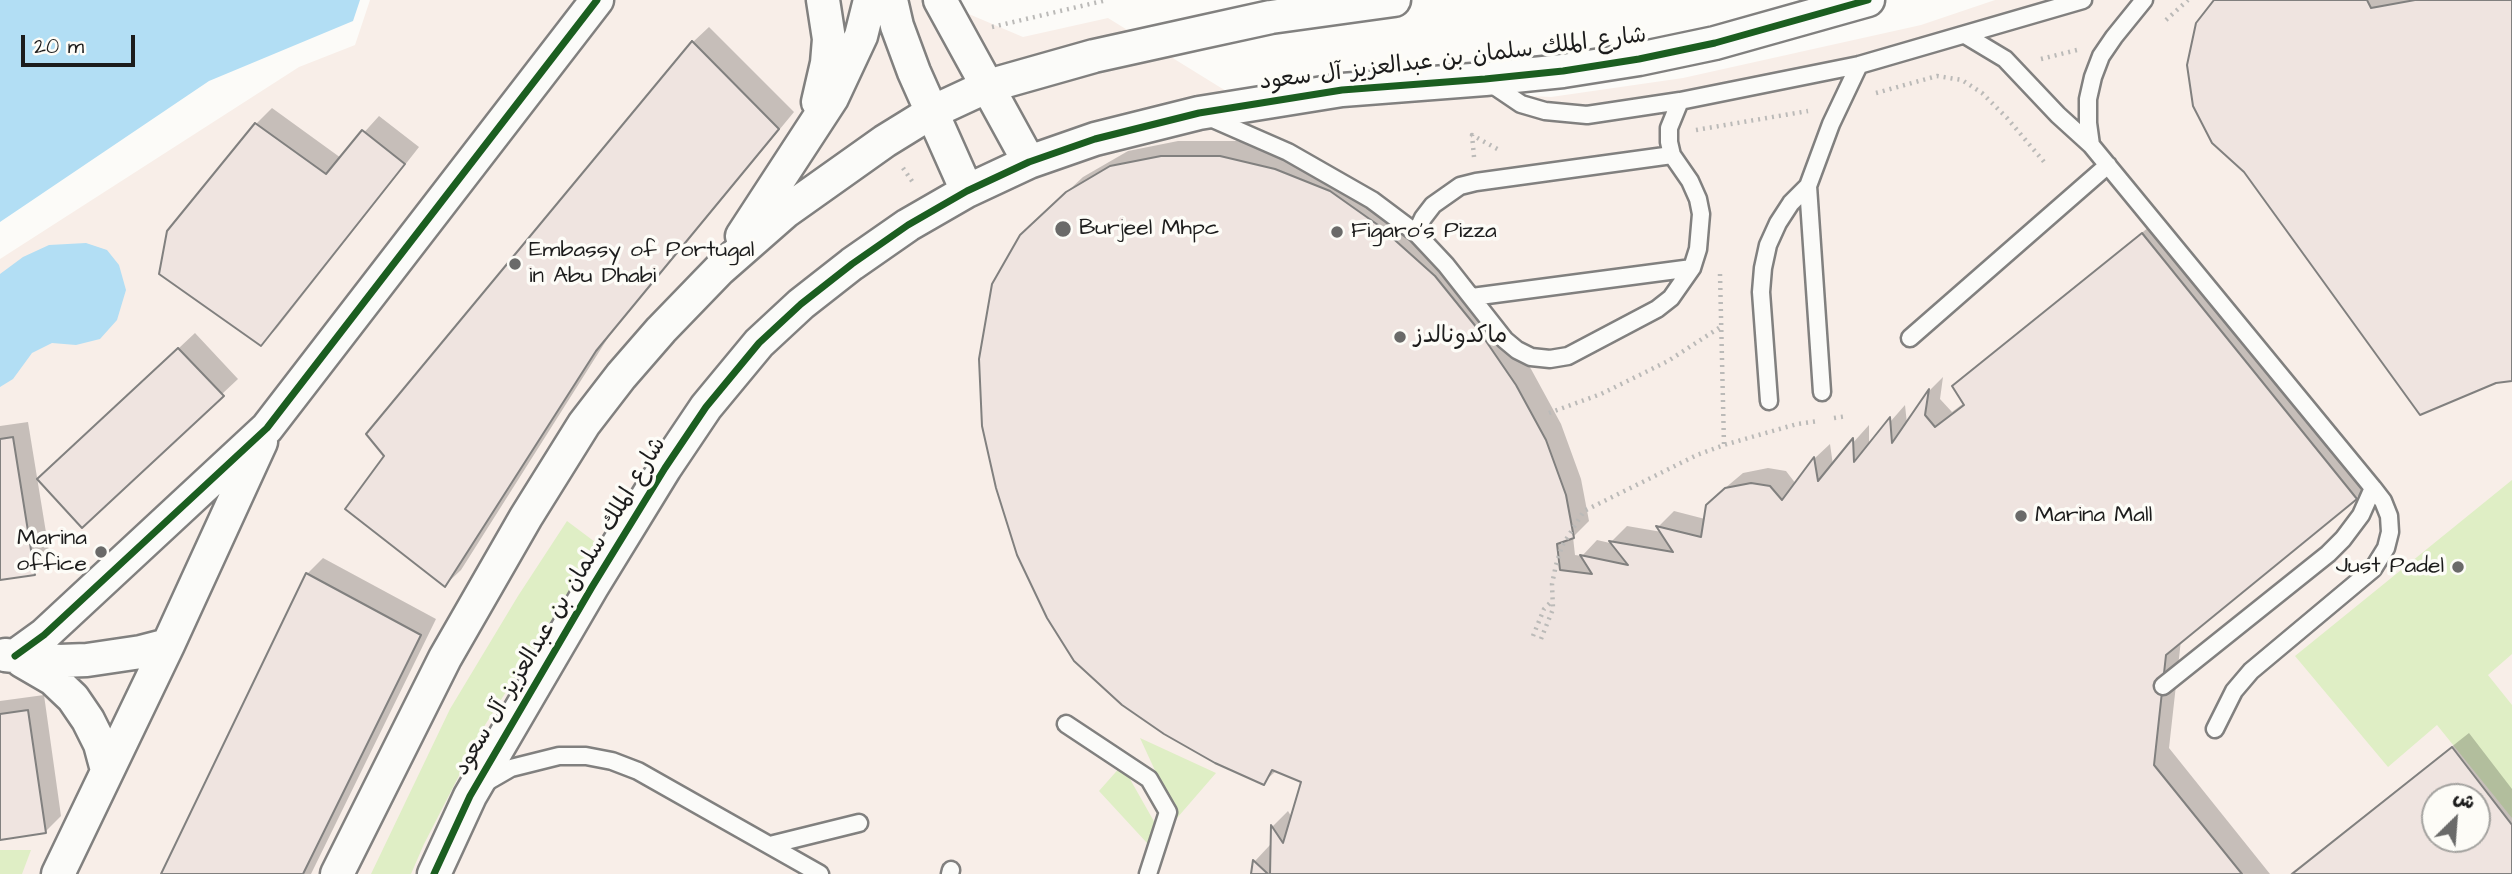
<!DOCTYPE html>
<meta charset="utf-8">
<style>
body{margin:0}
#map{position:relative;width:2512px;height:874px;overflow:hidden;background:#fcfbf8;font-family:"Architects Daughter","Playpen Sans Arabic",sans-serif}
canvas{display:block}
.north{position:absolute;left:2421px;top:783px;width:70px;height:70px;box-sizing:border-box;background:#fdfcf7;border:2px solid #a3a29f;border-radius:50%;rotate:25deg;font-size:19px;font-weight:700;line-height:28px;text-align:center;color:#1c1c1c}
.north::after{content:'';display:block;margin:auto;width:24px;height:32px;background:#6a6a69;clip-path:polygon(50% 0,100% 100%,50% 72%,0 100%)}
.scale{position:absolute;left:21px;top:35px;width:114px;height:32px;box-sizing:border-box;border:4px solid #1c1c1c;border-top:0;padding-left:9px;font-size:21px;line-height:24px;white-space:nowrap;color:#1c1c1c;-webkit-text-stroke:5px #fdfcf7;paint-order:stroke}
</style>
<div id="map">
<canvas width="2512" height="874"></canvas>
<div class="north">ش</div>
<div class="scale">20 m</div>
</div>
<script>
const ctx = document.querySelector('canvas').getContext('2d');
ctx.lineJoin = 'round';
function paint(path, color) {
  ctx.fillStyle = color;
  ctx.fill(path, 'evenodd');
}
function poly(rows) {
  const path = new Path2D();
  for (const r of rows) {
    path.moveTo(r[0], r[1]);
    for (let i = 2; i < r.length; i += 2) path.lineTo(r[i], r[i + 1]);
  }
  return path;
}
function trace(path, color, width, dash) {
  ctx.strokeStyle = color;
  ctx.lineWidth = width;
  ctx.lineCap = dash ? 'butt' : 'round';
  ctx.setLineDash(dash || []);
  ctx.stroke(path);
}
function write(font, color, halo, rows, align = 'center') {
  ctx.font = font + ' "Architects Daughter","Playpen Sans Arabic",sans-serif';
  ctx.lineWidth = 7;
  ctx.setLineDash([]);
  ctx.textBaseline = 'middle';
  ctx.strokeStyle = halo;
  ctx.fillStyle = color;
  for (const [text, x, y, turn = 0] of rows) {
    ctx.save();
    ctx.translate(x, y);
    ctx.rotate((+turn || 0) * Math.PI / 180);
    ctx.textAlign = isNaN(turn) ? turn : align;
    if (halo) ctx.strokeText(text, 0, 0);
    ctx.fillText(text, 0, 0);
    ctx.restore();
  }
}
paint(poly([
 [370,0,958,0,964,12,1023,37,1108,18,1260,112,1449,92,1551,97,1683,78,1921,25,1995,0,2512,0,2512,874,0,874,0,259,299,67,355,45],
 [2435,797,2477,797,2477,839,2435,839]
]), '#f8eee8');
paint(poly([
 [2512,480,2512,654,2488,675,2512,705,2512,818,2437,725,2388,767,2295,656],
 [567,521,599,545,485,725,424,844,411,874,371,874,450,709,518,596],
 [1140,738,1216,773,1177,818],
 [1122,765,1160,832,1147,843,1099,791],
 [0,850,31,850,22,874,0,874]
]), '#dfeec5');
paint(poly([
 [0,0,360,0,353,21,209,81,0,222],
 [86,243,107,250,119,265,126,290,117,320,100,339,76,345,52,343,32,353,13,379,0,387,0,274,23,257,49,245]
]), '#b2def4');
paint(poly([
 [2216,0,2512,0,2512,380],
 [709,27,794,112,611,333,461,570,445,585,693,42],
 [272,108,341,158,379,116,419,147,277,328,261,344,256,124],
 [1178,141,1237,141,1291,154,1345,176,1492,313,1531,369,1561,424,1581,479,1589,521,1573,537,1575,555,1582,556,1597,540,1610,543,1627,526,1662,532,1659,526,1674,511,1705,519,1724,489,1743,473,1768,468,1786,471,1796,484,1815,458,1830,444,1833,465,1869,425,1869,446,1905,405,1907,424,1930,390,1943,377,1940,399,1952,412,1964,403,1954,386,1970,371,2159,219,2372,482,2356,498,2181,640,2169,748,2270,874,1253,874,1255,861,1270,845,1272,848,1273,826,1288,811,1292,818,1303,781,1277,770,1263,783,1038,219,1083,177,1128,151],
 [195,333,238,379,82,525,55,464],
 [28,422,50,557,34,573,0,578,0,426],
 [323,558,436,619,311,874,163,874,307,574],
 [44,695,61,816,45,832,0,838,0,701],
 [2469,733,2512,789,2512,874,2290,874],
 [2435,797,2477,797,2477,839,2435,839]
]), '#0003');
const building = poly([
 [2214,0,2367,0,2371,8,2415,0,2512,0,2512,381,2496,383,2420,415,2244,172,2212,143,2193,106,2187,65,2196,23,2214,0],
 [692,41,779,129,596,351,445,587,345,509,384,456,366,434,692,41],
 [255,123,326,174,362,130,405,164,261,346,159,274,167,231,255,123],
 [1161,156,1220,156,1275,169,1330,191,1378,225,1435,276,1477,328,1516,385,1546,440,1566,495,1574,538,1557,544,1560,570,1592,574,1580,555,1628,565,1609,541,1673,552,1656,526,1701,537,1706,505,1725,488,1751,483,1770,486,1782,500,1814,457,1818,481,1853,438,1854,462,1890,417,1892,443,1929,389,1925,415,1935,427,1964,405,1952,386,2142,233,2357,499,2166,655,2154,765,2242,874,1270,874,1271,825,1283,843,1301,782,1272,770,1264,785,1215,763,1164,734,1122,705,1074,661,1047,618,1017,555,996,488,982,426,979,359,992,284,1020,235,1066,192,1110,166,1161,156],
 [178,348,224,396,82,528,37,479,178,348],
 [13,437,35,575,0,580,0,439,13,437],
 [306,573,421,635,303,874,161,874,306,573],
 [28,710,46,833,0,840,0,714,28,710],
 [2452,747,2512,825,2512,874,2292,874,2452,747],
 [2435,797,2477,797,2477,839,2435,839,2435,797],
 [1253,860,1268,874,1251,874,1253,860]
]);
paint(building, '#efe4e0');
trace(building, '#81807f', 2);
const service = poly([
 [1965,35,2005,59,2058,115,2091,145,2373,488,2383,501,2389,516,2390,532,2386,548,2373,569,2251,671,2234,691,2215,729],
 [1487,81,1521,104,1545,111,1587,115,1680,101,1859,65,2083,0],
 [1208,117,1288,152,1372,200,1416,233,1446,265,1505,340,1517,350,1531,357,1550,359,1568,356,1657,309,1671,298,1692,268,1698,249,1701,214,1698,199,1690,181,1672,155,1669,142,1669,128,1680,101],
 [2091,145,2088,123,2088,99,2093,77,2101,56,2114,37,2144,0],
 [1416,233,1423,218,1433,205,1460,186,1476,182,1672,155],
 [1472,297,1692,268],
 [1910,338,2108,165],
 [1822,392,1808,186,1831,124,1859,65],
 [1769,401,1761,292,1763,268,1768,245,1778,223,1791,203,1808,186],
 [2163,686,2328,554,2343,539,2361,515,2373,488],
 [1066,724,1149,779,1168,812,1148,874],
 [485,783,511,768,559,756,586,756,612,761,638,771,820,874],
 [770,845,859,823],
 [950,874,951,870]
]);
const minor = poly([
 [891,0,897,26,914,72,967,191],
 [940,0,1029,162],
 [818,102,827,63,829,39,823,0],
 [742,236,832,98,861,36,870,0],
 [5,655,59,661,87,660,141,652,168,645],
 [15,656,44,635,267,428,597,0],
 [22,661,53,679,73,698,88,720,100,744,107,770],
 [58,874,168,645,261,442],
 [337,874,445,658,526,517,584,424,621,376,661,330,720,269,785,212,885,141,932,112,988,86,1094,56,1198,33,1271,17,1394,0],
 [434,874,470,796,592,587,665,468,706,407,759,343,801,304,852,264,908,225,967,191,1029,162,1095,139,1199,113,1342,90,1485,79,1563,71,1639,59,1715,43,1868,0]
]);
trace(service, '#81807f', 21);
trace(minor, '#81807f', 37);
trace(poly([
 [2166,20,2188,0],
 [992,27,1107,0],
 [2041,59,2077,50],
 [1876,93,1937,76,1962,80,1982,93,2007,118,2045,163],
 [1696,130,1808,111],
 [1474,157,1472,135,1501,151],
 [903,168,914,184],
 [1720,274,1724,445],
 [1549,413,1601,394,1668,361,1722,326],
 [1834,418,1847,416],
 [1533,636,1544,609,1551,602],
 [1541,639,1553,609,1552,584,1556,565,1562,546,1584,511,1697,455,1724,445,1797,424,1818,421]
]), '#bbbab8', 4.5, [2, 5]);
trace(service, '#fbfbf9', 16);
trace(minor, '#fbfbf9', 32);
trace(poly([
 [15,656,44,635,267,428,597,0],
 [434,874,470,796,592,587,665,468,706,407,759,343,801,304,852,264,908,225,967,191,1029,162,1095,139,1199,113,1342,90,1485,79,1563,71,1639,59,1715,43,1868,0]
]), '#1b5e20', 7);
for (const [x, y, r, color] of [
 [1063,229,9,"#6a6a69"],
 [1337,232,7,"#6a6a69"],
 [515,264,7,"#6a6a69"],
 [1400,337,7,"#6a6a69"],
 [2021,516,7,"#6a6a69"],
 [101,552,7,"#6a6a69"],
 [2458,567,7,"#6a6a69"]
]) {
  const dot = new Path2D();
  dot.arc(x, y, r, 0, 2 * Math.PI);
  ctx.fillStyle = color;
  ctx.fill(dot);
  trace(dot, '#fdfcf7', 2.5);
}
write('23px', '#1c1c1c', '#fdfcf7', [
 ["شارع الملك سلمان بن عبدالعزيز آل سعود",1453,60,-7],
 ["شارع الملك سلمان بن عبدالعزيز آل سعود",561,607,-59]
]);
write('23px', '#1c1c1c', '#fdfcf7', [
 ["Burjeel Mhpc",1079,229],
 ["Figaro's Pizza",1351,232],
 ["Embassy of Portugal",529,251],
 ["in Abu Dhabi",529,277],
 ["ماكدونالدز",1414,337],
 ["Marina Mall",2035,516],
 ["Marina",87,539,"right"],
 ["office",87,565,"right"],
 ["Just Padel",2444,567,"right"]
], 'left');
</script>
